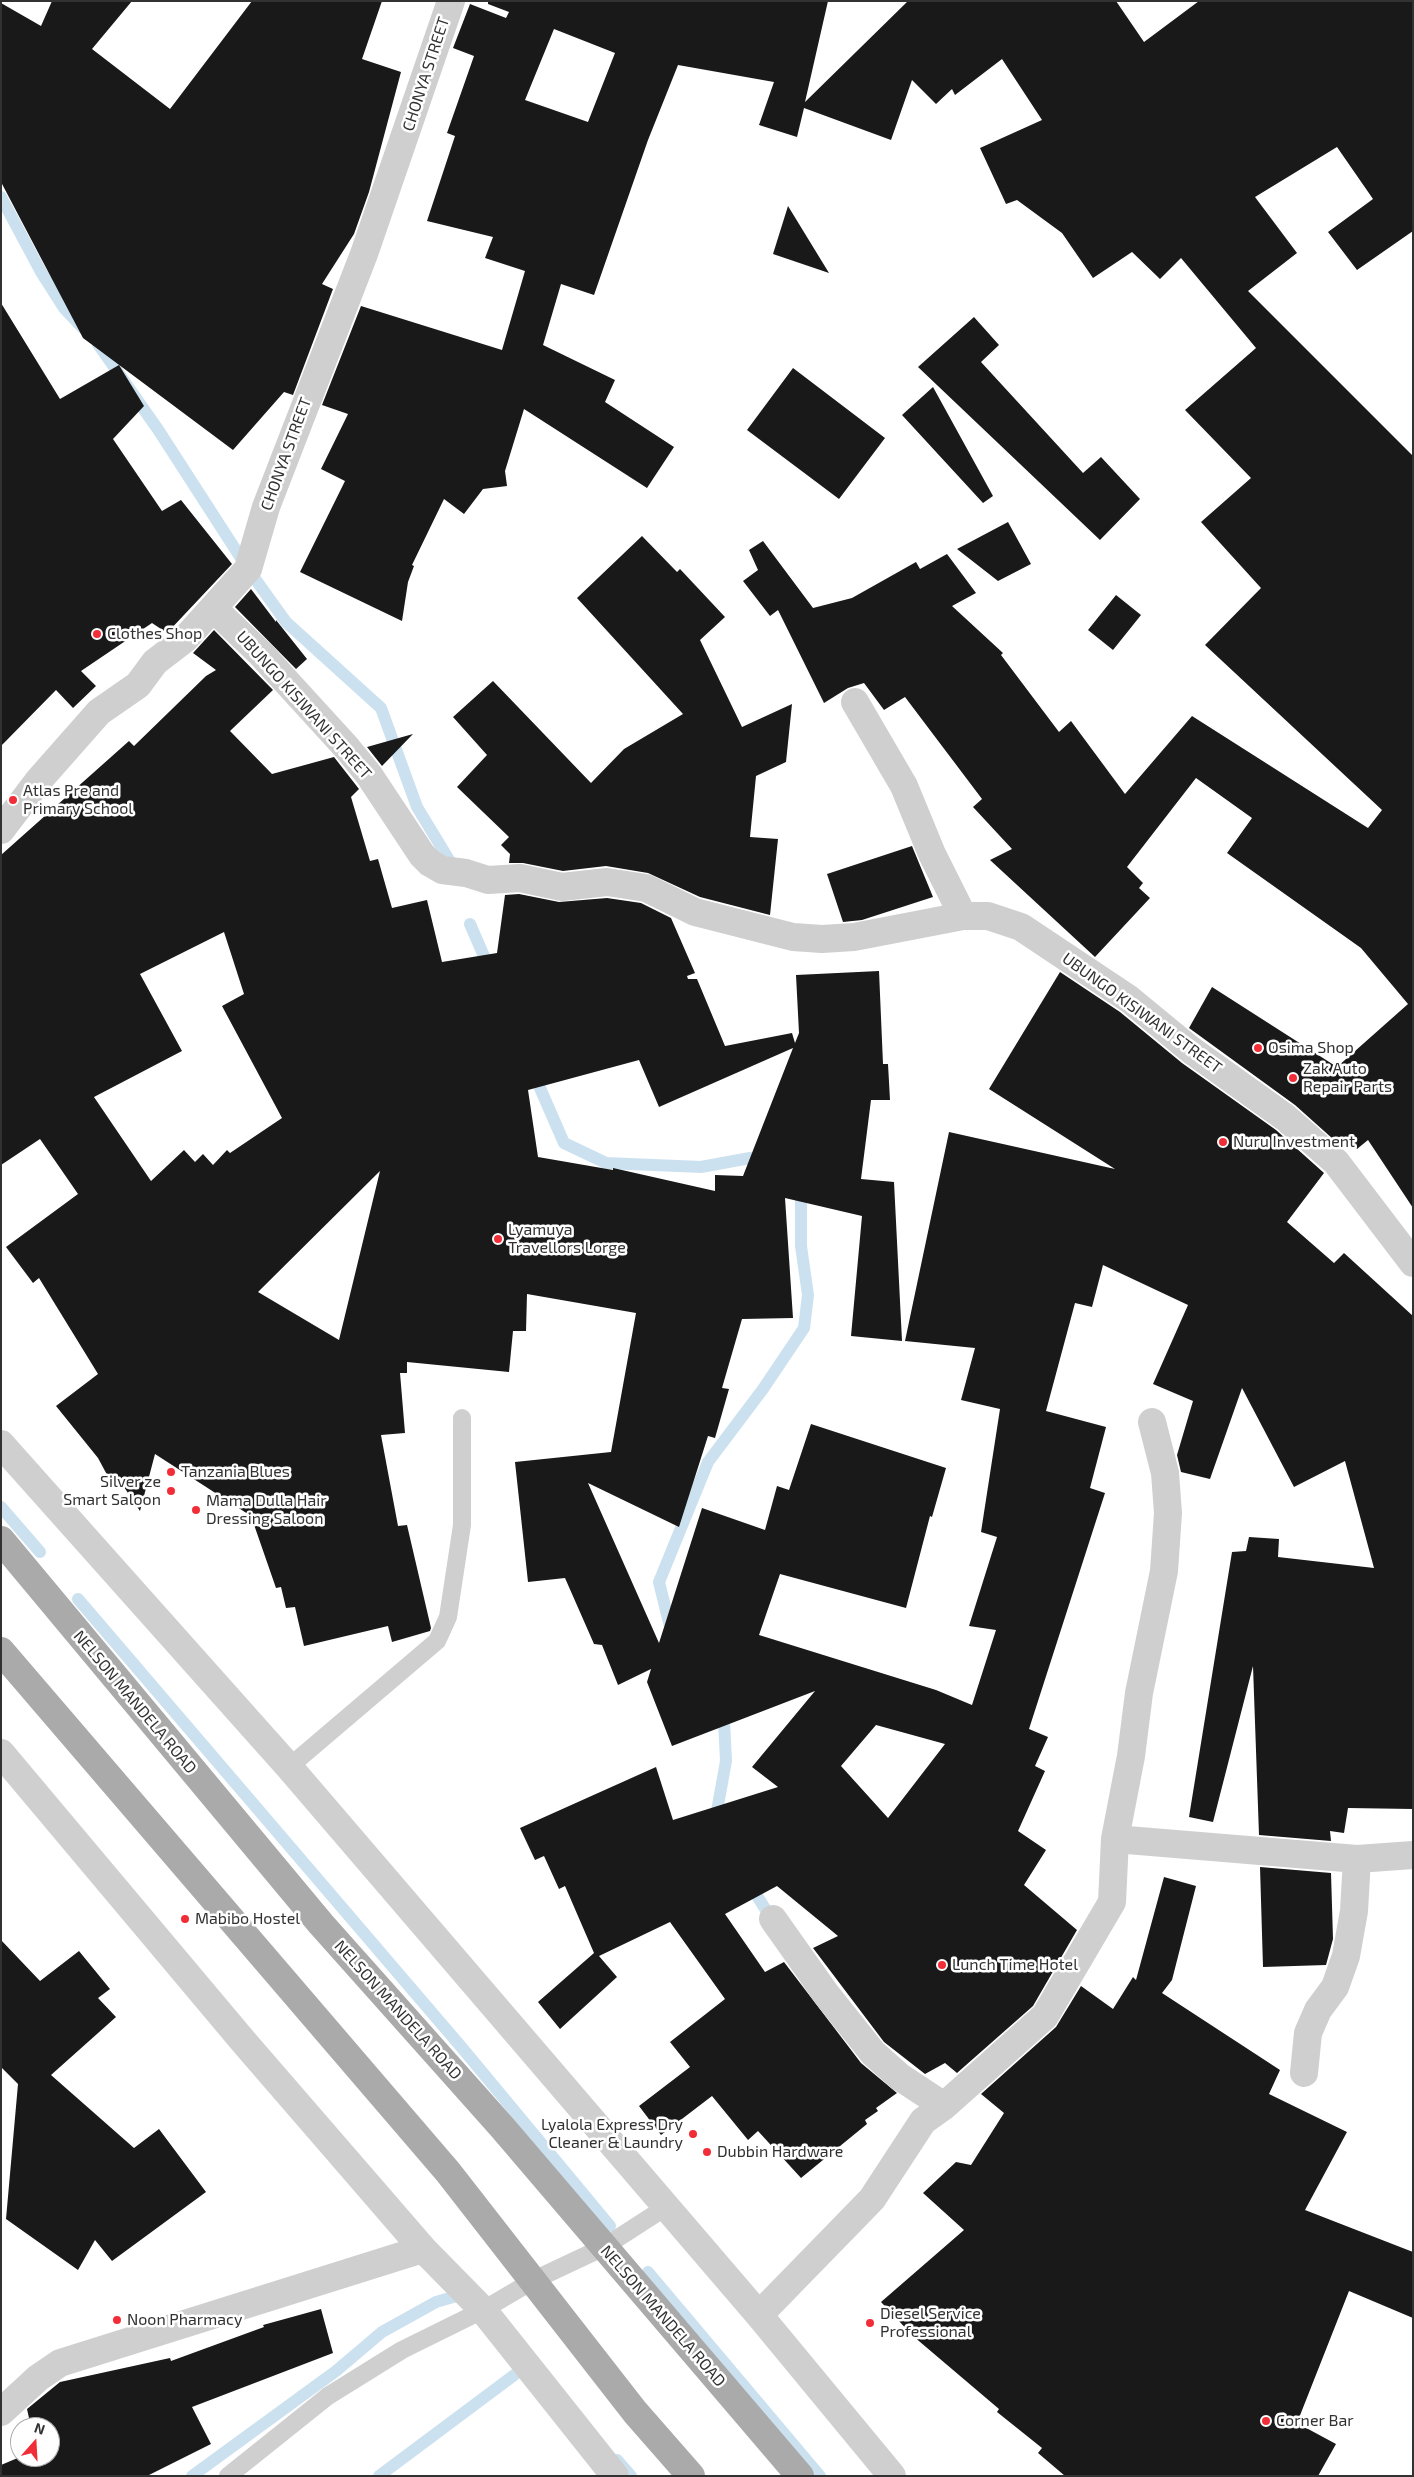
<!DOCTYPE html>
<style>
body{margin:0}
#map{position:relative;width:1414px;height:2477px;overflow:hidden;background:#fff;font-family:"Exo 2",sans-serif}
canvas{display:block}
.frame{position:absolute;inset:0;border:2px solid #323232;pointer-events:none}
.north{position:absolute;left:10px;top:2417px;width:50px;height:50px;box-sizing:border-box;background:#fff;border:1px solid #adadad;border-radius:50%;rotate:19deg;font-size:14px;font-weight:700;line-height:20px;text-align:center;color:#323232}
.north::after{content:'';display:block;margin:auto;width:18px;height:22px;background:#f12d37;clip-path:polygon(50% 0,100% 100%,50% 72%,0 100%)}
</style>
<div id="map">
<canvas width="1414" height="2477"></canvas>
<div class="frame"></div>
<div class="north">N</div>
</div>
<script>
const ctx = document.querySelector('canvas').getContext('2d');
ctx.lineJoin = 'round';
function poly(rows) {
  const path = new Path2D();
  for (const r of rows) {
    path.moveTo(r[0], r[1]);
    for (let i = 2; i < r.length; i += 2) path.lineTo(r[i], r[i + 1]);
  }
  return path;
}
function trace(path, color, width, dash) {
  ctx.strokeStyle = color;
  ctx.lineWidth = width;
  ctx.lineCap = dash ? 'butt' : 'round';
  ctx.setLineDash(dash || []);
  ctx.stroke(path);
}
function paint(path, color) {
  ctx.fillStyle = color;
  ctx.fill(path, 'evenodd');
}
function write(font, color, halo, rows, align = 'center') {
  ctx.font = font + ' "Exo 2",sans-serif';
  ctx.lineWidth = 5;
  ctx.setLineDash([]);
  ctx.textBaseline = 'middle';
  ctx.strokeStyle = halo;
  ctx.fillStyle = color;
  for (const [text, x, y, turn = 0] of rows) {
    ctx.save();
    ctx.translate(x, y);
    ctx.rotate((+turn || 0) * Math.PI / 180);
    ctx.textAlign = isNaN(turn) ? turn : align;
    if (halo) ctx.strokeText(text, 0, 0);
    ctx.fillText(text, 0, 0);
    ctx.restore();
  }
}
trace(poly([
 [1,197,41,272,64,308,83,328],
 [98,344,159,431,248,569,286,622,381,708,417,807,454,868],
 [470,924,490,970],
 [533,1072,564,1143,606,1163,701,1167,750,1158,763,1166],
 [1,1507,40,1552],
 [78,1599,463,2049,610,2226],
 [671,1631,659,1582,708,1462,763,1389,804,1328,808,1295,801,1246,801,1194,796,1189],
 [715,1822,726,1761,724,1721,720,1712],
 [749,1883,774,1923],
 [648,2272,820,2476],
 [617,2460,631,2476],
 [192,2476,336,2371,382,2332,436,2302,467,2293],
 [379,2476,529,2364]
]), '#cce1ef', 12);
paint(poly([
 [52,1,132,1,92,49,170,109,252,1,382,1,362,59,401,72,369,192,354,234,322,284,333,289,293,395,284,392,233,450,83,338,1,182,1,3,41,26],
 [488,1,828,1,805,102,908,1,1116,1,1144,42,1199,1,1413,1,1413,231,1357,270,1328,232,1373,199,1337,147,1255,197,1297,253,1248,291,1413,456,1413,1208,1368,1140,1357,1149,1349,1140,1343,1148,1295,1105,1189,1028,1212,987,1337,1067,1408,1004,1361,948,1227,853,1252,818,1196,778,1127,867,1143,883,1139,888,1150,898,1095,957,990,860,1012,849,973,807,982,799,905,697,884,710,864,683,848,688,824,703,778,610,770,616,743,581,758,570,749,550,763,541,813,608,852,598,916,562,920,569,947,554,976,593,952,606,1003,653,1001,655,1059,732,1071,721,1125,794,1192,716,1368,828,1382,810,1205,645,1261,588,1201,522,1251,478,1185,410,1256,348,1181,258,1160,279,1132,252,1093,278,1062,233,1017,200,1006,204,980,148,1042,120,1002,59,955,95,952,89,936,104,912,80,891,140,804,108,797,137,759,125,774,82,678,65,648,140,594,295,561,284,543,345,615,380,605,402,674,447,647,488,524,409,505,471,507,486,483,489,464,514,444,499,412,565,414,566,408,582,402,621,300,572,345,481,321,469,348,414,322,405,361,306,502,350,525,271,485,258,493,237,427,221,455,136,447,133,474,56,453,48,470,4,506,18,509,12,488,4],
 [554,29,615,53,588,122,525,100],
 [788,206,829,273,773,254],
 [1,303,60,399,119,365,144,406,113,439,162,511,181,500,232,564,167,633,152,623,81,671,96,686,73,708,56,690,1,746],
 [974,317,999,345,981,362,1083,473,1101,457,1140,499,1100,540,918,367],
 [793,368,885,438,839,499,747,430],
 [933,387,993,496,983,503,902,415],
 [1008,522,1031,564,998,581,957,549],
 [642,536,677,572,680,569,725,617,700,640,742,727,792,704,786,762,756,776,750,837,778,839,770,915,700,897,648,873,606,866,563,871,523,863,509,863,510,854,501,845,509,837,457,787,487,755,453,717,493,681,591,783,624,749,683,714,577,598],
 [251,589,276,622,276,620,307,659,296,669,235,607],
 [1116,595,1141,615,1113,650,1088,630],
 [214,630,273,690,230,731,272,774,334,757,359,789,351,797,370,861,378,859,392,908,427,900,442,962,497,953,505,895,519,894,559,902,607,898,641,903,671,918,695,973,687,976,688,979,697,979,725,1046,792,1033,795,1043,799,1033,796,975,879,971,883,1064,888,1064,890,1100,871,1100,861,1179,894,1182,902,1341,851,1336,862,1216,785,1198,793,1318,742,1319,722,1388,729,1389,715,1438,708,1436,679,1527,588,1483,659,1643,702,1508,765,1530,777,1486,789,1490,811,1424,946,1468,932,1517,930,1516,906,1608,780,1574,759,1635,936,1690,972,1705,996,1630,969,1626,997,1537,981,1532,1000,1409,961,1400,975,1348,905,1341,949,1132,1115,1169,989,1089,1060,972,1120,1012,1182,1063,1276,1130,1324,1173,1287,1222,1334,1263,1344,1253,1413,1316,1413,1809,1348,1808,1344,1833,1330,1831,1331,1841,1259,1835,1253,1666,1213,1822,1189,1817,1232,1552,1246,1551,1249,1537,1279,1539,1278,1557,1374,1568,1345,1461,1294,1487,1242,1388,1210,1479,1181,1472,1177,1455,1193,1401,1153,1384,1188,1305,1103,1265,1092,1307,1075,1303,1046,1411,1106,1427,1090,1488,1105,1493,1029,1729,1048,1737,1035,1766,1045,1771,1018,1831,1046,1850,1024,1885,1077,1930,1033,2006,957,2073,945,2063,925,2074,884,2042,813,1948,838,1936,777,1886,725,1914,765,1972,784,1962,861,2063,897,2093,876,2108,878,2111,865,2120,867,2124,801,2178,758,2131,748,2140,712,2096,661,2135,639,2106,690,2067,670,2042,725,1999,670,1922,599,1956,617,1977,560,2029,538,2002,594,1953,565,1886,559,1889,544,1856,535,1860,520,1828,656,1767,673,1820,778,1787,752,1767,815,1691,672,1746,647,1682,651,1669,618,1685,602,1645,594,1644,565,1578,528,1582,515,1462,611,1452,636,1313,527,1294,526,1331,513,1331,509,1372,407,1362,407,1373,400,1373,405,1433,381,1435,398,1526,407,1525,431,1628,430,1631,392,1642,388,1626,304,1646,295,1607,286,1608,281,1587,276,1588,251,1516,155,1454,140,1511,118,1478,112,1484,98,1458,56,1406,98,1374,39,1278,33,1283,6,1247,78,1194,40,1139,1,1165,1,855,129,741,134,746,206,676,216,670,193,653],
 [224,932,244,994,222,1006,282,1118,230,1153,227,1150,213,1165,203,1154,195,1162,184,1150,151,1181,94,1097,182,1051,140,974],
 [793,1048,743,1176,715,1175,715,1191,613,1168,613,1170,538,1157,528,1090,639,1060,659,1107],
 [380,1171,339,1340,258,1292],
 [876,1725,945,1744,888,1818,841,1766],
 [413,734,382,766,367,747],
 [912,846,933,897,862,920,843,922,827,874],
 [1260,1867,1331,1873,1333,1939,1326,1965,1263,1967],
 [1164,1877,1196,1886,1172,1980,1162,1993,1280,2070,1269,2094,1347,2132,1305,2210,1413,2252,1413,2318,1349,2291,1297,2423,1336,2444,1318,2476,1065,2476,1038,2453,1042,2448,997,2412,999,2409,913,2336,881,2302,964,2230,923,2193,956,2162,971,2165,1004,2113,981,2094,1056,2027,1081,1986,1113,2009,1133,1977,1136,1980],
 [1,1940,40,1981,79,1951,110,1989,98,1998,116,2017,51,2075,134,2148,159,2129,206,2192,112,2261,95,2240,78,2270,6,2219,18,2084,1,2067],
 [321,2309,333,2353,192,2407,211,2444,147,2476,1,2476,1,2465,20,2457,50,2457,50,2427,31,2427,27,2409,60,2382,170,2358,171,2361,264,2327,263,2325]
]), '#191919');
trace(poly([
 [289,1767,437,1641,448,1617,462,1525,462,1418],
 [228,2476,328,2396,402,2350,483,2310,534,2280,604,2247,666,2207]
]), '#cfcfcf', 18);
trace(poly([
 [214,609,262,655,347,748,369,775,422,855,430,863,442,870,466,873,488,880,520,878,562,887,607,882,646,888,695,912,793,937,822,939,854,937,963,916,988,916,1021,927,1129,999,1191,1050,1286,1118,1336,1162,1413,1263],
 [855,702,904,786,932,854,963,916],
 [1,830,39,780,99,712,138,685,155,662,185,639,248,569,266,507,364,254,451,1],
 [1,1444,289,1767,759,2315,892,2476],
 [1,1753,243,2041,423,2249,483,2310,615,2476],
 [1115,1839,1357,1859,1413,1855],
 [773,1919,826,1994,873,2053,900,2077,944,2106],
 [1304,2073,1308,2033,1318,2010,1335,1987,1346,1956,1354,1911,1357,1859],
 [759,2315,872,2199,923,2121,944,2106,1045,2016,1112,1902,1115,1839,1131,1756,1139,1693,1164,1571,1168,1513,1165,1473,1152,1422],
 [1,2412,38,2378,60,2363,423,2249]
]), '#cfcfcf', 28);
trace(poly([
 [1,1540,321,1924,502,2127,800,2476],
 [1,1651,448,2172,635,2412,691,2476]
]), '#aaa', 28);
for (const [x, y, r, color] of [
 [97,634,5,"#f12d37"],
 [13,800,5,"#f12d37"],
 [1258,1048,5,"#f12d37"],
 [1293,1078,5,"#f12d37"],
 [1223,1142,5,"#f12d37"],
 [498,1239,5,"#f12d37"],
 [171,1472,5,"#f12d37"],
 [171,1491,5,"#f12d37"],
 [196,1510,5,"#f12d37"],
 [185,1919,5,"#f12d37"],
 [942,1965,5,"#f12d37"],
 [693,2134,5,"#f12d37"],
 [707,2152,5,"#f12d37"],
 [117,2320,5,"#f12d37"],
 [870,2323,5,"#f12d37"],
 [1266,2421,5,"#f12d37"]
]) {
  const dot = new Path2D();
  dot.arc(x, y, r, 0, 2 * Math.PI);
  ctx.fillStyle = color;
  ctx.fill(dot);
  trace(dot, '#fff', 2);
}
write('16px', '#323232', '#fff', [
 ["CHONYA STREET",426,74,-72],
 ["CHONYA STREET",286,454,-70],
 ["UBUNGO KISIWANI STREET",304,705,48],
 ["UBUNGO KISIWANI STREET",1142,1013,36],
 ["NELSON MANDELA ROAD",135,1702,50],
 ["NELSON MANDELA ROAD",398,2010,48],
 ["NELSON MANDELA ROAD",663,2316,49]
]);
write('16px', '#323232', '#fff', [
 ["Clothes Shop",107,634],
 ["Atlas Pre and",23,791],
 ["Primary School",23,809],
 ["Osima Shop",1268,1048],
 ["Zak Auto",1303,1069],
 ["Repair Parts",1303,1087],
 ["Nuru Investment",1233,1142],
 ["Lyamuya",508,1230],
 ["Travellors Lorge",508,1248],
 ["Tanzania Blues",181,1472],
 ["Silver ze",161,1482,"right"],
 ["Smart Saloon",161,1500,"right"],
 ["Mama Dulla Hair",206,1501],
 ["Dressing Saloon",206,1519],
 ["Mabibo Hostel",195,1919],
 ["Lunch Time Hotel",952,1965],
 ["Lyalola Express Dry",683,2125,"right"],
 ["Cleaner & Laundry",683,2143,"right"],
 ["Dubbin Hardware",717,2152],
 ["Diesel Service",880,2314],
 ["Professional",880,2332],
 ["Noon Pharmacy",127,2320],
 ["Corner Bar",1276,2421]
], 'left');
</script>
